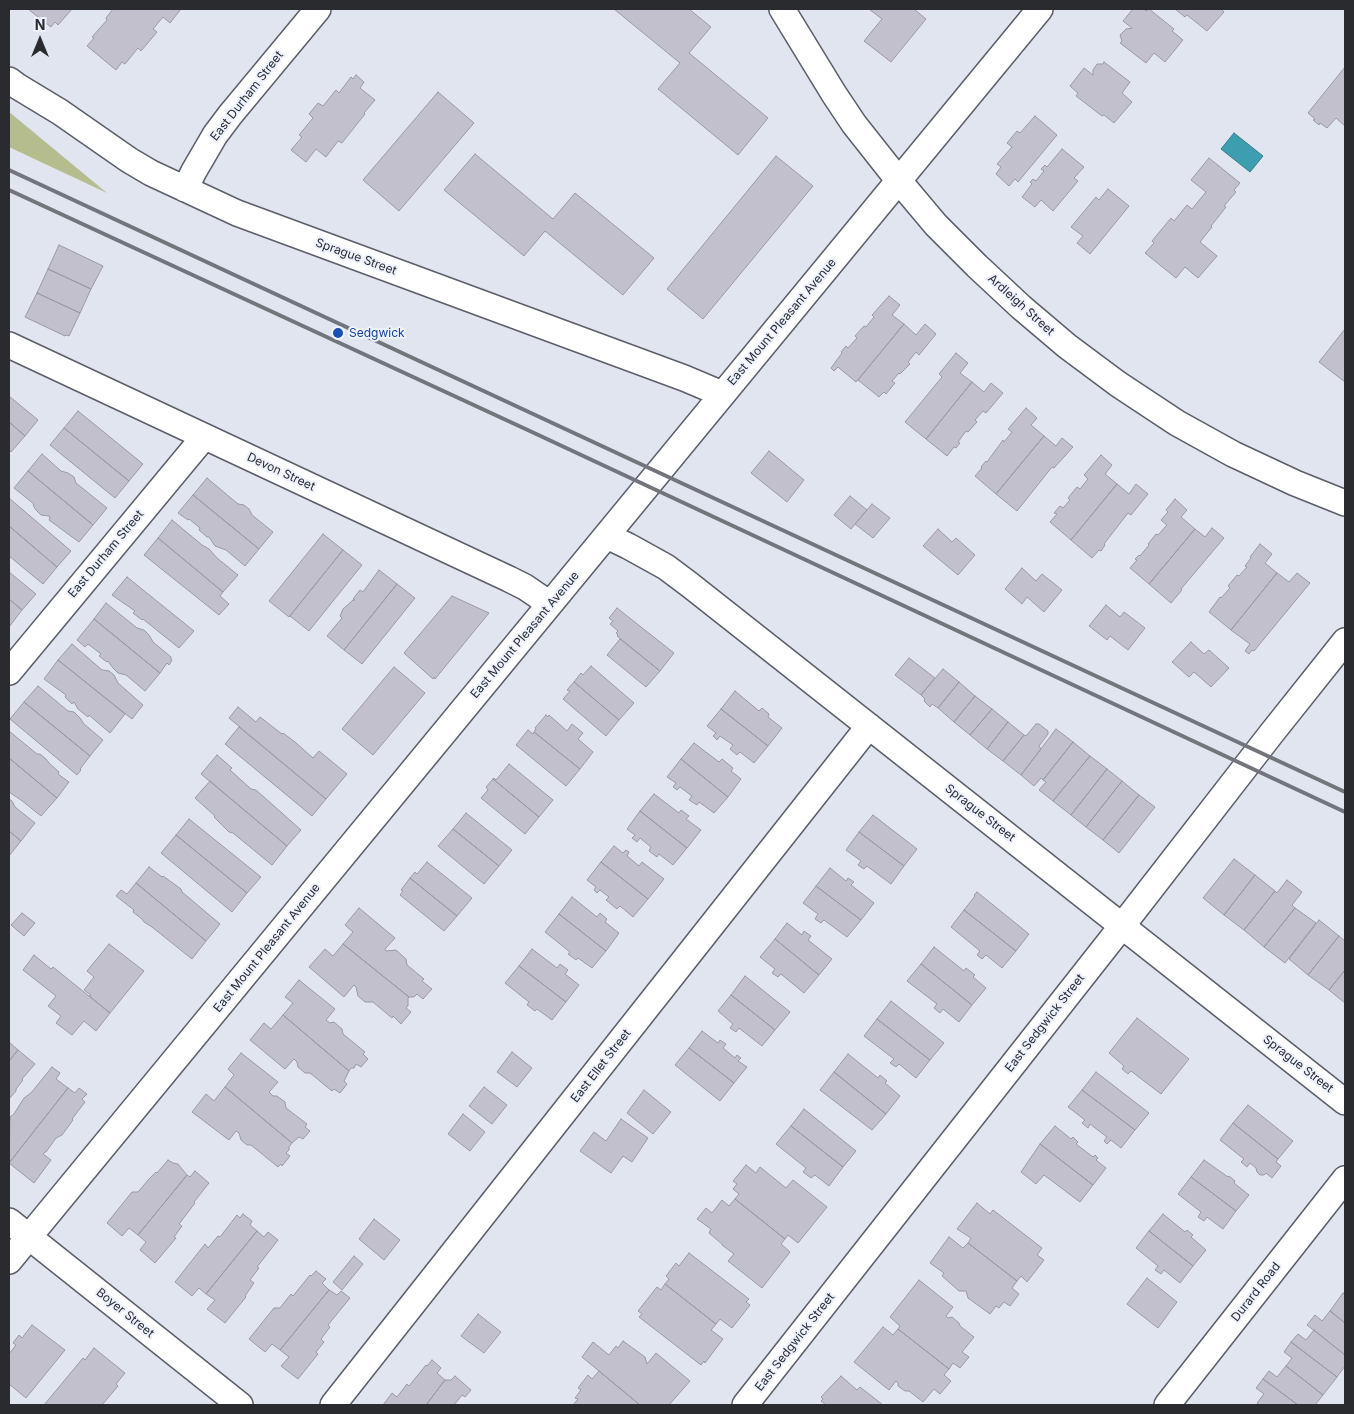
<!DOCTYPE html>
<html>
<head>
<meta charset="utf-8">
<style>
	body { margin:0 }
	#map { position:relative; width:1354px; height:1414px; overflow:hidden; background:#e0e5f0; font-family:Inter,sans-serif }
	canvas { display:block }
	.frame { position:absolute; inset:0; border:10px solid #292b2f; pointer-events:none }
	.north { position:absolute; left:15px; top:15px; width:50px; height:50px; -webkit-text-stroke:4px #edf2fe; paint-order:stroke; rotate:0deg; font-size:14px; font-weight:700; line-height:20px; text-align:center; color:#292b2f }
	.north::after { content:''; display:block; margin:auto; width:18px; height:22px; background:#292b2f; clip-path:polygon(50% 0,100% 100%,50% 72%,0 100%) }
</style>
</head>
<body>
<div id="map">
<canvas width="1354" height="1414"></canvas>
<div class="frame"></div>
<div class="north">N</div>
</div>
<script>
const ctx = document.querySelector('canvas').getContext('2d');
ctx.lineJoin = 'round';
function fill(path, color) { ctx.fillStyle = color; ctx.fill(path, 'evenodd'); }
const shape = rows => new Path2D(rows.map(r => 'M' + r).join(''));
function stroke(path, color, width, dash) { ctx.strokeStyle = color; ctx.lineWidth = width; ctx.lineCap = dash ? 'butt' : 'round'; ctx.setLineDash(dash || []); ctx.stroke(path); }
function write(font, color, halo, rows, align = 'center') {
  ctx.font = font + ' Inter,sans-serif'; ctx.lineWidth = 4; ctx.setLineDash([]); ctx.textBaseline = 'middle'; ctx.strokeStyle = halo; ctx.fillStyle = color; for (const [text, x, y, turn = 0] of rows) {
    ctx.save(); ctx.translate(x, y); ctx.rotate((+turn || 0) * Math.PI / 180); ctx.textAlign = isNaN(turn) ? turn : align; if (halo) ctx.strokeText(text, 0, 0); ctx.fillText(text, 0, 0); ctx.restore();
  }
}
fill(shape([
	[9,112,14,116,107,193,9,147]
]), '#b5bc8d');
const water = shape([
	[1234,133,1263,156,1250,172,1221,149,1234,133]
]);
fill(water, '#3c9eae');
stroke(water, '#367c88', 1);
const building = shape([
	[28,9,72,9,58,25,55,22,51,27,28,9],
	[113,9,181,9,170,23,163,17,153,29,157,32,141,51,138,48,125,64,122,62,116,70,87,46,94,38,92,37,107,20,106,18,113,9],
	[614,9,689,9,711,27,689,53,768,118,738,155,658,89,680,63,614,9],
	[869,9,914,9,926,19,891,62,864,41,882,19,869,9],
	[1133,9,1144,9,1146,11,1149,9,1174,29,1172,31,1183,40,1165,62,1154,53,1146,63,1120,43,1122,41,1120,35,1126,29,1132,28,1123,21,1133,9],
	[1175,9,1221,9,1224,12,1207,31,1187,15,1185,17,1175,9],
	[1104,62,1130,82,1122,93,1132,102,1114,123,1104,115,1102,116,1076,96,1078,93,1070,86,1084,68,1093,75,1093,70,1097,64,1103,64,1104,62],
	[1345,67,1345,126,1336,118,1327,128,1320,123,1319,125,1313,120,1315,119,1308,113,1345,67],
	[356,75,364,82,360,88,375,100,364,113,365,114,342,143,338,141,326,157,316,149,306,162,291,150,302,137,299,135,313,118,309,114,318,103,323,106,336,90,339,93,351,77,353,79,356,75],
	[438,92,474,123,399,211,363,180,438,92],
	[1035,116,1057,135,1018,182,1015,179,1009,186,996,174,1001,167,997,164,1012,147,1007,143,1017,131,1020,133,1035,116],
	[1062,149,1084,167,1074,178,1078,181,1053,211,1041,200,1035,207,1022,197,1032,184,1030,182,1033,179,1036,181,1044,171,1041,169,1045,165,1047,167,1062,149],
	[475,154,553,219,575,193,654,258,623,295,545,231,524,256,444,190,475,154],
	[776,156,813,186,703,319,667,289,776,156],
	[1209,158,1240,183,1234,190,1236,192,1224,206,1226,207,1211,226,1212,227,1200,242,1217,256,1198,278,1185,267,1176,278,1145,253,1154,243,1152,241,1171,218,1174,221,1187,205,1192,209,1206,192,1191,180,1209,158],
	[1108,189,1129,206,1090,254,1077,243,1083,236,1071,227,1096,197,1099,200,1108,189],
	[59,245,103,266,91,289,48,269,59,245],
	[48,269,91,289,80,313,37,293,48,269],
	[37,293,80,313,69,336,66,335,65,336,25,317,37,293],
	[889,296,900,305,892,315,904,324,856,382,838,367,834,371,831,368,842,353,841,352,846,346,848,348,857,338,855,336,864,326,866,327,874,317,872,315,889,296],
	[904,324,916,335,925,324,936,334,919,355,916,352,908,362,910,364,900,374,899,373,892,381,895,383,886,394,884,392,879,397,858,380,904,324],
	[1345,329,1345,382,1319,362,1345,329],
	[956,353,968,363,960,373,972,382,926,439,905,422,942,377,939,374,956,353],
	[972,382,984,392,991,383,1003,393,986,413,983,411,975,420,977,422,968,432,966,431,958,442,960,443,956,448,954,447,947,456,926,439,972,382],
	[9,396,38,420,25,436,9,422,9,396],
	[1026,408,1037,418,1031,425,1044,436,996,494,975,476,982,468,981,467,986,461,987,462,1003,440,1004,442,1012,432,1008,429,1026,408],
	[78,411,143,464,129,481,64,428,78,411],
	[9,422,25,436,11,452,9,450,9,422],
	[64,428,129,481,115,498,50,445,64,428],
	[1044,436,1056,446,1062,438,1073,447,1054,468,1052,467,1017,511,996,494,1044,436],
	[769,451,804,480,787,502,751,473,769,451],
	[42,454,61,471,68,473,74,477,76,483,107,508,93,525,28,471,42,454],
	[1101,455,1112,465,1105,474,1117,484,1071,540,1050,522,1057,514,1054,513,1060,506,1063,508,1070,500,1068,498,1077,487,1080,489,1088,479,1084,475,1101,455],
	[28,471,93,525,79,542,49,520,50,518,49,516,41,515,36,510,33,505,34,504,14,488,28,471],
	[207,478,238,504,244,505,249,509,252,515,273,532,259,549,193,495,207,478],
	[1117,484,1129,494,1136,484,1148,494,1131,515,1128,513,1104,544,1105,545,1101,551,1099,550,1092,558,1071,540,1117,484],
	[193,495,259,549,245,566,226,550,215,546,209,537,207,537,199,530,200,528,189,519,188,520,178,513,193,495],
	[850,496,867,510,851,529,834,515,850,496],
	[9,498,71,551,57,567,9,526,9,498],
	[1175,499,1187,510,1181,517,1195,529,1149,584,1130,568,1137,560,1135,559,1139,555,1140,556,1149,545,1148,544,1156,534,1158,535,1167,525,1161,520,1168,512,1166,510,1175,499],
	[872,504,890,518,873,538,855,524,872,504],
	[172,520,202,545,209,549,217,558,238,575,223,592,158,538,172,520],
	[9,526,57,567,43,584,9,556,9,526],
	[1212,528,1224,538,1181,589,1182,590,1171,603,1149,584,1195,529,1205,537,1212,528],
	[938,529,952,542,956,538,975,555,958,575,923,546,938,529],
	[323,534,343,550,289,617,269,601,323,534],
	[158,538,223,592,220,596,229,604,219,615,144,555,158,538],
	[1260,544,1272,554,1265,563,1277,573,1231,630,1209,612,1220,597,1221,598,1230,588,1228,586,1237,575,1239,576,1247,567,1245,566,1251,558,1250,557,1260,544],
	[343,550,362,565,309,631,290,616,343,550],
	[1022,568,1036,581,1042,574,1062,590,1044,612,1027,597,1022,604,1005,589,1022,568],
	[379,570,397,584,344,650,327,636,342,618,340,616,343,609,353,600,355,600,353,599,360,590,363,592,379,570],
	[9,572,36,594,22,610,9,599,9,572],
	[1277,573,1289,582,1297,573,1310,583,1254,651,1252,650,1249,654,1245,651,1250,644,1231,630,1277,573],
	[127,577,194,631,179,648,143,619,142,620,133,613,135,611,112,595,127,577],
	[397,584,415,598,362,664,344,650,397,584],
	[452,596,489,613,435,679,434,677,433,679,404,653,452,596],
	[9,599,22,610,9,627,9,599],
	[106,603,137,628,144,630,149,635,153,642,171,657,171,659,172,660,169,665,167,663,160,673,94,619,106,603],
	[1106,605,1120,617,1124,612,1145,628,1128,650,1110,636,1107,640,1089,626,1106,605],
	[617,608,674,653,660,671,617,636,618,635,616,633,618,631,610,624,613,621,609,618,617,608],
	[94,619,160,673,145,691,126,675,118,673,113,668,108,661,107,662,99,656,101,654,88,644,85,647,77,640,94,619],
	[620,639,660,671,646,687,607,655,620,639],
	[1191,642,1204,654,1209,650,1229,668,1211,687,1194,672,1189,677,1172,662,1191,642],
	[72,644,102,670,109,671,114,675,118,683,143,705,132,719,58,660,72,644],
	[909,658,935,678,921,695,895,675,909,658],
	[58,660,125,714,110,733,89,715,88,717,78,709,74,702,72,704,65,697,66,695,44,679,58,660],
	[591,666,634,703,619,720,574,682,581,673,583,675,591,666],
	[394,667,425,693,373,755,342,729,394,667],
	[943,669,959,682,938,708,932,704,930,707,924,701,925,699,921,695,943,669],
	[574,682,619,720,606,736,563,699,570,691,567,690,574,682],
	[959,682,975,696,954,722,938,708,959,682],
	[38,686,68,711,74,712,80,718,84,724,103,740,90,756,24,702,38,686],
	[735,691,759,711,762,708,769,714,768,717,782,728,768,746,721,709,735,691],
	[975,696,992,709,970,735,954,722,975,696],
	[24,702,90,756,80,769,81,770,77,775,10,719,24,702],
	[238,707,256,722,260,717,282,734,283,733,295,742,313,758,319,751,347,774,326,799,229,718,238,707],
	[721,709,768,746,754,763,740,752,737,755,730,749,733,745,720,736,717,740,713,736,716,733,707,726,721,709],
	[992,709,1008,722,987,749,970,735,992,709],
	[546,715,548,717,549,715,567,731,572,724,583,733,578,739,593,752,580,769,534,732,536,729,535,728,546,715],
	[1008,722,1024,735,1003,761,987,749,1008,722],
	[1036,724,1039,724,1048,731,1048,734,1039,746,1041,749,1021,775,1003,761,1024,735,1026,736,1036,724],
	[239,727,326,799,312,816,225,744,239,727],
	[1056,729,1073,742,1043,780,1041,778,1034,786,1021,775,1056,729],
	[528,730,533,734,534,732,580,769,566,786,516,745,528,730],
	[9,731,37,754,40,754,46,759,49,763,59,772,58,774,69,782,57,798,9,758,9,731],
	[1073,742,1090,756,1053,801,1039,790,1046,782,1043,780,1073,742],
	[694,743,719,762,722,759,733,768,731,771,741,779,728,797,681,759,694,743],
	[217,755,232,768,230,770,251,789,256,790,301,830,287,846,201,774,217,755],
	[1090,756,1107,769,1071,815,1053,801,1090,756],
	[9,758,57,798,41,816,21,800,9,792,9,758],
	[681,759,728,797,714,813,699,802,697,805,689,800,692,796,680,787,677,790,673,787,676,783,667,777,681,759],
	[509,764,553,800,539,817,493,779,494,778,496,780,509,764],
	[1107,769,1122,781,1086,827,1071,815,1107,769],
	[493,779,539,817,525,834,481,798,488,790,486,787,493,779],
	[210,781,287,846,272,865,233,833,229,832,214,817,215,816,195,798,210,781],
	[1122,781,1139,795,1103,840,1086,827,1122,781],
	[654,794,679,813,681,810,689,816,686,819,701,830,687,848,640,811,654,794],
	[1139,795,1155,807,1119,853,1103,840,1139,795],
	[9,799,12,801,15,807,35,823,21,841,9,831,9,799],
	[640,811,687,848,673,865,659,854,657,857,649,851,651,847,640,838,637,842,632,838,635,835,627,829,640,811],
	[466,813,512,850,499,866,453,829,466,813],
	[873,815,917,849,904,866,859,832,873,815],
	[189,819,261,877,247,893,176,835,189,819],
	[453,829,499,866,484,884,438,846,453,829],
	[9,831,21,841,9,856,9,831],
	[859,832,904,866,891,884,867,866,864,869,858,865,861,861,846,850,859,832],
	[176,835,247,893,232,912,161,853,176,835],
	[614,846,623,853,626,850,629,852,627,856,639,866,642,862,664,879,648,899,601,862,614,846],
	[1234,859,1255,875,1224,915,1203,898,1234,859],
	[427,862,472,898,457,916,410,878,415,872,417,874,427,862],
	[601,862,648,899,633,917,620,906,617,909,606,900,609,897,600,890,597,893,594,890,596,887,587,880,601,862],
	[149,867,162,877,163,876,181,889,182,892,220,924,206,941,136,883,149,867],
	[830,868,846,881,848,878,854,882,851,885,874,903,861,920,816,886,830,868],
	[1255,875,1275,891,1244,930,1224,915,1255,875],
	[410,878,457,916,444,931,400,895,403,891,401,890,410,878],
	[1287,880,1302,892,1292,905,1295,908,1264,947,1244,930,1275,891,1277,893,1287,880],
	[136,883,206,941,192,959,152,927,144,922,142,919,133,912,134,910,116,896,121,890,127,894,136,883],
	[816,886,861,920,847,937,824,920,821,923,815,919,818,914,803,903,816,886],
	[977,892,1029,934,1016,951,964,910,975,896,974,895,977,892],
	[572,897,597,917,600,913,607,919,605,922,619,933,606,951,559,914,572,897],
	[359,908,395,938,385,949,386,951,396,950,406,959,407,965,424,979,422,981,432,989,423,999,417,994,414,997,409,997,343,944,353,932,345,925,359,908],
	[1295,908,1316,923,1285,963,1264,947,1295,908],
	[964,910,1016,951,1002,968,986,955,982,959,977,955,980,951,951,927,964,910],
	[22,913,35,923,24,936,11,925,22,913],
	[559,914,606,951,592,968,578,958,576,960,568,954,570,952,545,932,559,914],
	[1319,920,1339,936,1308,975,1289,959,1319,920],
	[787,923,802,935,804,931,811,936,808,940,832,959,819,975,775,939,787,923],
	[1339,936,1345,941,1345,970,1329,990,1308,975,1339,936],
	[775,939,819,975,804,993,781,974,778,977,772,973,775,969,760,957,775,939],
	[109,944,144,971,110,1013,89,996,91,995,84,990,94,977,87,971,109,944],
	[343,944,409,997,408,998,408,1006,406,1008,411,1012,401,1024,393,1016,392,1018,373,1002,365,1002,358,996,356,987,354,985,344,997,309,967,325,949,333,956,343,944],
	[934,947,964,971,966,968,975,975,973,977,986,988,972,1005,921,964,934,947],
	[532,949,557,968,560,964,568,970,565,974,579,985,566,1002,519,966,532,949],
	[34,955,51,969,53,967,110,1013,96,1031,84,1021,72,1035,56,1023,61,1016,48,1006,56,996,23,970,34,955],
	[921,964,972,1005,959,1022,943,1009,940,1013,934,1008,937,1004,907,981,921,964],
	[519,966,566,1002,552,1020,537,1009,535,1011,527,1005,529,1002,505,983,519,966],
	[1345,970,1345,1003,1329,990,1345,970],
	[745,976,790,1012,775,1030,731,995,745,976],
	[299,980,335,1009,326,1020,330,1023,334,1022,342,1029,343,1034,365,1052,363,1054,368,1059,361,1067,356,1064,354,1068,351,1068,349,1071,283,1015,293,1003,285,997,299,980],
	[731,995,775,1030,762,1046,739,1028,736,1032,730,1028,733,1024,718,1011,731,995],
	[891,1001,944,1043,930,1060,877,1019,891,1001],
	[283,1015,349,1071,344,1081,347,1084,340,1093,334,1089,332,1091,310,1073,305,1073,298,1067,297,1062,294,1059,285,1069,250,1040,264,1023,271,1029,283,1015],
	[1137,1018,1189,1059,1161,1094,1131,1071,1128,1074,1122,1069,1124,1066,1109,1053,1137,1018],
	[877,1019,930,1060,916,1078,899,1064,896,1067,890,1063,894,1059,864,1036,877,1019],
	[702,1031,718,1043,720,1040,726,1044,723,1048,735,1058,737,1055,741,1058,738,1061,747,1067,734,1083,689,1048,702,1031],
	[9,1042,18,1050,9,1061,9,1042],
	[689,1048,734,1083,720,1101,675,1065,689,1048],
	[18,1050,35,1064,22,1079,23,1080,16,1089,16,1091,9,1099,9,1061,18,1050],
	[512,1052,532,1068,517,1087,497,1072,512,1052],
	[241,1053,278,1082,269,1092,273,1096,277,1096,285,1102,286,1108,307,1124,305,1127,310,1131,303,1139,299,1137,292,1143,225,1087,234,1075,228,1069,241,1053],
	[848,1054,878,1078,880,1075,887,1081,885,1083,900,1096,886,1114,834,1072,848,1054],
	[52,1067,60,1073,56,1079,68,1088,9,1163,10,1117,14,1114,24,1098,31,1093,52,1067],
	[834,1072,886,1114,872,1130,820,1090,834,1072],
	[1096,1072,1149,1113,1135,1130,1082,1090,1096,1072],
	[225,1087,292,1143,289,1147,289,1150,286,1153,290,1156,282,1166,281,1164,278,1167,251,1145,247,1145,241,1140,239,1133,236,1131,229,1140,192,1112,206,1094,214,1101,225,1087],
	[484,1087,507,1105,492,1124,469,1106,484,1087],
	[68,1088,75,1093,79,1088,87,1094,82,1099,85,1102,72,1119,73,1120,62,1135,56,1138,46,1152,45,1152,43,1154,51,1160,34,1183,9,1163,68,1088],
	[644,1090,671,1112,653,1134,627,1113,644,1090],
	[1082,1090,1135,1130,1121,1148,1111,1140,1107,1144,1104,1141,1107,1137,1090,1124,1088,1128,1082,1123,1085,1120,1068,1107,1082,1090],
	[1248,1105,1293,1141,1278,1159,1233,1123,1248,1105],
	[804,1109,856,1151,843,1167,791,1126,804,1109],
	[463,1114,485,1132,470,1151,448,1134,463,1114],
	[621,1119,648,1138,632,1162,623,1156,611,1173,580,1151,594,1132,606,1141,621,1119],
	[1233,1123,1278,1159,1276,1162,1281,1166,1272,1178,1266,1173,1264,1175,1260,1175,1257,1172,1256,1168,1250,1163,1247,1167,1241,1162,1244,1159,1220,1140,1233,1123],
	[791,1126,843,1167,829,1186,815,1175,811,1178,803,1172,806,1168,776,1144,791,1126],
	[1055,1126,1071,1139,1073,1137,1078,1142,1076,1144,1093,1157,1095,1155,1098,1158,1096,1160,1106,1168,1093,1185,1040,1144,1055,1126],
	[1040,1144,1093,1185,1080,1202,1044,1175,1036,1184,1021,1172,1040,1144],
	[168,1160,173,1163,178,1164,187,1175,138,1235,129,1228,122,1236,107,1223,132,1192,138,1192,149,1179,156,1172,157,1173,168,1160],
	[1204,1160,1228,1177,1229,1176,1235,1181,1234,1183,1249,1195,1236,1211,1191,1177,1204,1160],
	[746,1165,756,1173,760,1167,786,1188,793,1180,827,1207,798,1243,788,1235,785,1239,735,1199,739,1194,733,1189,737,1184,733,1181,746,1165],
	[195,1171,209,1183,194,1202,195,1203,179,1224,182,1226,174,1237,176,1238,155,1263,140,1250,146,1242,138,1235,187,1175,190,1177,195,1171],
	[1191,1177,1236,1211,1223,1229,1207,1217,1204,1221,1198,1217,1201,1212,1178,1194,1191,1177],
	[735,1199,785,1239,781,1244,790,1252,762,1288,728,1261,734,1254,722,1245,722,1244,709,1233,711,1229,697,1219,706,1208,712,1213,722,1200,729,1206,735,1199],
	[977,1203,990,1214,993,1210,1042,1248,1037,1255,1044,1260,1027,1282,1021,1276,1017,1281,968,1243,971,1238,957,1229,977,1203],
	[243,1214,252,1221,250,1225,257,1231,206,1294,199,1288,192,1296,175,1282,205,1244,208,1248,218,1236,220,1237,237,1215,240,1218,243,1214],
	[1163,1214,1185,1232,1187,1230,1193,1235,1191,1237,1206,1250,1193,1266,1149,1231,1163,1214],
	[374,1219,400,1240,384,1260,359,1239,374,1219],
	[257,1231,264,1237,268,1232,278,1240,257,1267,259,1268,250,1280,254,1283,245,1296,246,1297,225,1323,207,1309,215,1300,206,1294,257,1231],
	[1149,1231,1193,1266,1180,1283,1164,1270,1161,1274,1155,1270,1158,1266,1136,1248,1149,1231],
	[949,1237,963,1248,968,1243,1017,1281,1012,1288,1019,1294,1010,1306,1004,1302,999,1308,996,1306,990,1314,968,1298,966,1291,959,1291,942,1276,944,1273,930,1263,949,1237],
	[689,1253,749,1299,746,1302,750,1305,732,1328,720,1319,716,1324,665,1284,669,1279,666,1276,676,1263,679,1266,689,1253],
	[354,1256,363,1264,342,1290,333,1282,354,1256],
	[316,1271,326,1279,322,1283,329,1290,280,1350,272,1344,265,1352,249,1339,274,1308,280,1308,291,1294,293,1296,310,1275,311,1276,316,1271],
	[1147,1278,1177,1302,1158,1328,1127,1304,1147,1278],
	[919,1280,953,1307,946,1316,948,1318,952,1317,959,1323,960,1326,974,1337,962,1352,969,1357,960,1368,953,1363,949,1369,898,1329,900,1326,890,1317,919,1280],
	[665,1284,716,1324,711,1330,723,1339,705,1363,704,1361,701,1365,639,1317,642,1314,638,1311,657,1287,661,1290,665,1284],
	[329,1290,337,1295,341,1291,350,1298,328,1325,330,1327,321,1339,324,1342,316,1352,318,1354,298,1379,281,1366,289,1357,280,1350,329,1290],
	[1343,1293,1345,1295,1345,1323,1330,1311,1343,1293],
	[1330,1311,1345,1323,1345,1355,1307,1325,1315,1315,1322,1321,1330,1311],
	[478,1314,501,1332,484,1353,461,1336,478,1314],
	[32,1325,65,1350,26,1398,9,1384,9,1354,16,1345,13,1343,19,1335,22,1338,32,1325],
	[883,1327,893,1335,898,1329,949,1369,944,1375,951,1381,940,1394,934,1389,923,1402,909,1391,905,1391,898,1386,898,1383,896,1381,889,1390,854,1362,883,1327],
	[1314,1330,1345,1355,1345,1366,1337,1377,1291,1342,1298,1334,1306,1340,1314,1330],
	[623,1341,645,1357,647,1364,656,1353,690,1381,669,1405,640,1405,582,1357,593,1342,609,1355,616,1346,618,1348,623,1341],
	[1291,1342,1337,1377,1323,1395,1286,1366,1292,1358,1284,1352,1291,1342],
	[94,1348,125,1373,116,1384,118,1386,102,1405,44,1405,83,1358,85,1360,94,1348],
	[432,1360,441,1368,437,1373,445,1380,426,1405,383,1405,392,1393,397,1397,407,1384,409,1386,426,1365,427,1366,432,1360],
	[1286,1366,1323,1395,1315,1405,1298,1405,1263,1379,1269,1371,1277,1377,1286,1366],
	[599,1371,640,1405,573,1405,578,1399,575,1398,581,1390,578,1388,588,1375,592,1379,599,1371],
	[455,1376,471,1390,465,1397,462,1395,454,1405,426,1405,445,1380,451,1380,455,1376],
	[841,1376,857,1390,860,1387,883,1405,826,1405,821,1401,823,1399,821,1397,841,1376],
	[1263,1379,1298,1405,1260,1405,1257,1403,1264,1394,1256,1388,1263,1379]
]);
fill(building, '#c1c0cc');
stroke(building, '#9a99a4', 1);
const street = shape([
	[782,9,834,94,854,124,899,181,936,225,977,266,1021,307,1067,346,1118,384,1177,423,1233,454,1295,483,1345,503],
	[9,80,17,86,60,112,129,160,151,173,237,213,684,378,722,394],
	[185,189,194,171,215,135,230,115,318,9],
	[9,345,509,579,525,587,550,604],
	[607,536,628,546,666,567,690,585,1345,1102],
	[9,672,204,437],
	[9,1221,240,1405],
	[9,1261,1040,9],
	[333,1405,869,726],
	[745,1405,1122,926,1271,734,1345,641],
	[1167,1405,1345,1179]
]);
stroke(street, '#5a5e68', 28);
stroke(street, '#fff', 25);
stroke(shape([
	[9,170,1345,792],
	[9,190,532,432,1345,812]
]), '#72757c', 4);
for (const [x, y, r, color] of [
	[338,333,6,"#1a4fb4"]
]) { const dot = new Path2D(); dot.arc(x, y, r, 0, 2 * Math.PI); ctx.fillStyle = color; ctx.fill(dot); stroke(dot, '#edf2fe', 2); }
write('12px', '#292b2f', '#edf2fe', [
	["East Durham Street",247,96,-52],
	["Sprague Street",356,257,20],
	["Ardleigh Street",1021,305,42],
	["East Mount Pleasant Avenue",782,322,-50],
	["Devon Street",281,472,25],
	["East Durham Street",106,554,-50],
	["East Mount Pleasant Avenue",525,635,-50],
	["Sprague Street",980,813,38],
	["East Mount Pleasant Avenue",267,948,-51],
	["East Sedgwick Street",1045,1023,-52],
	["Sprague Street",1298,1064,38],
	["East Ellet Street",601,1066,-52],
	["Durard Road",1256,1292,-52],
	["Boyer Street",125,1313,39],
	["East Sedgwick Street",795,1342,-52]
]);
write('12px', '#164399', '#edf2fe', [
	["Sedgwick",349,333]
], 'left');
</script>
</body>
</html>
